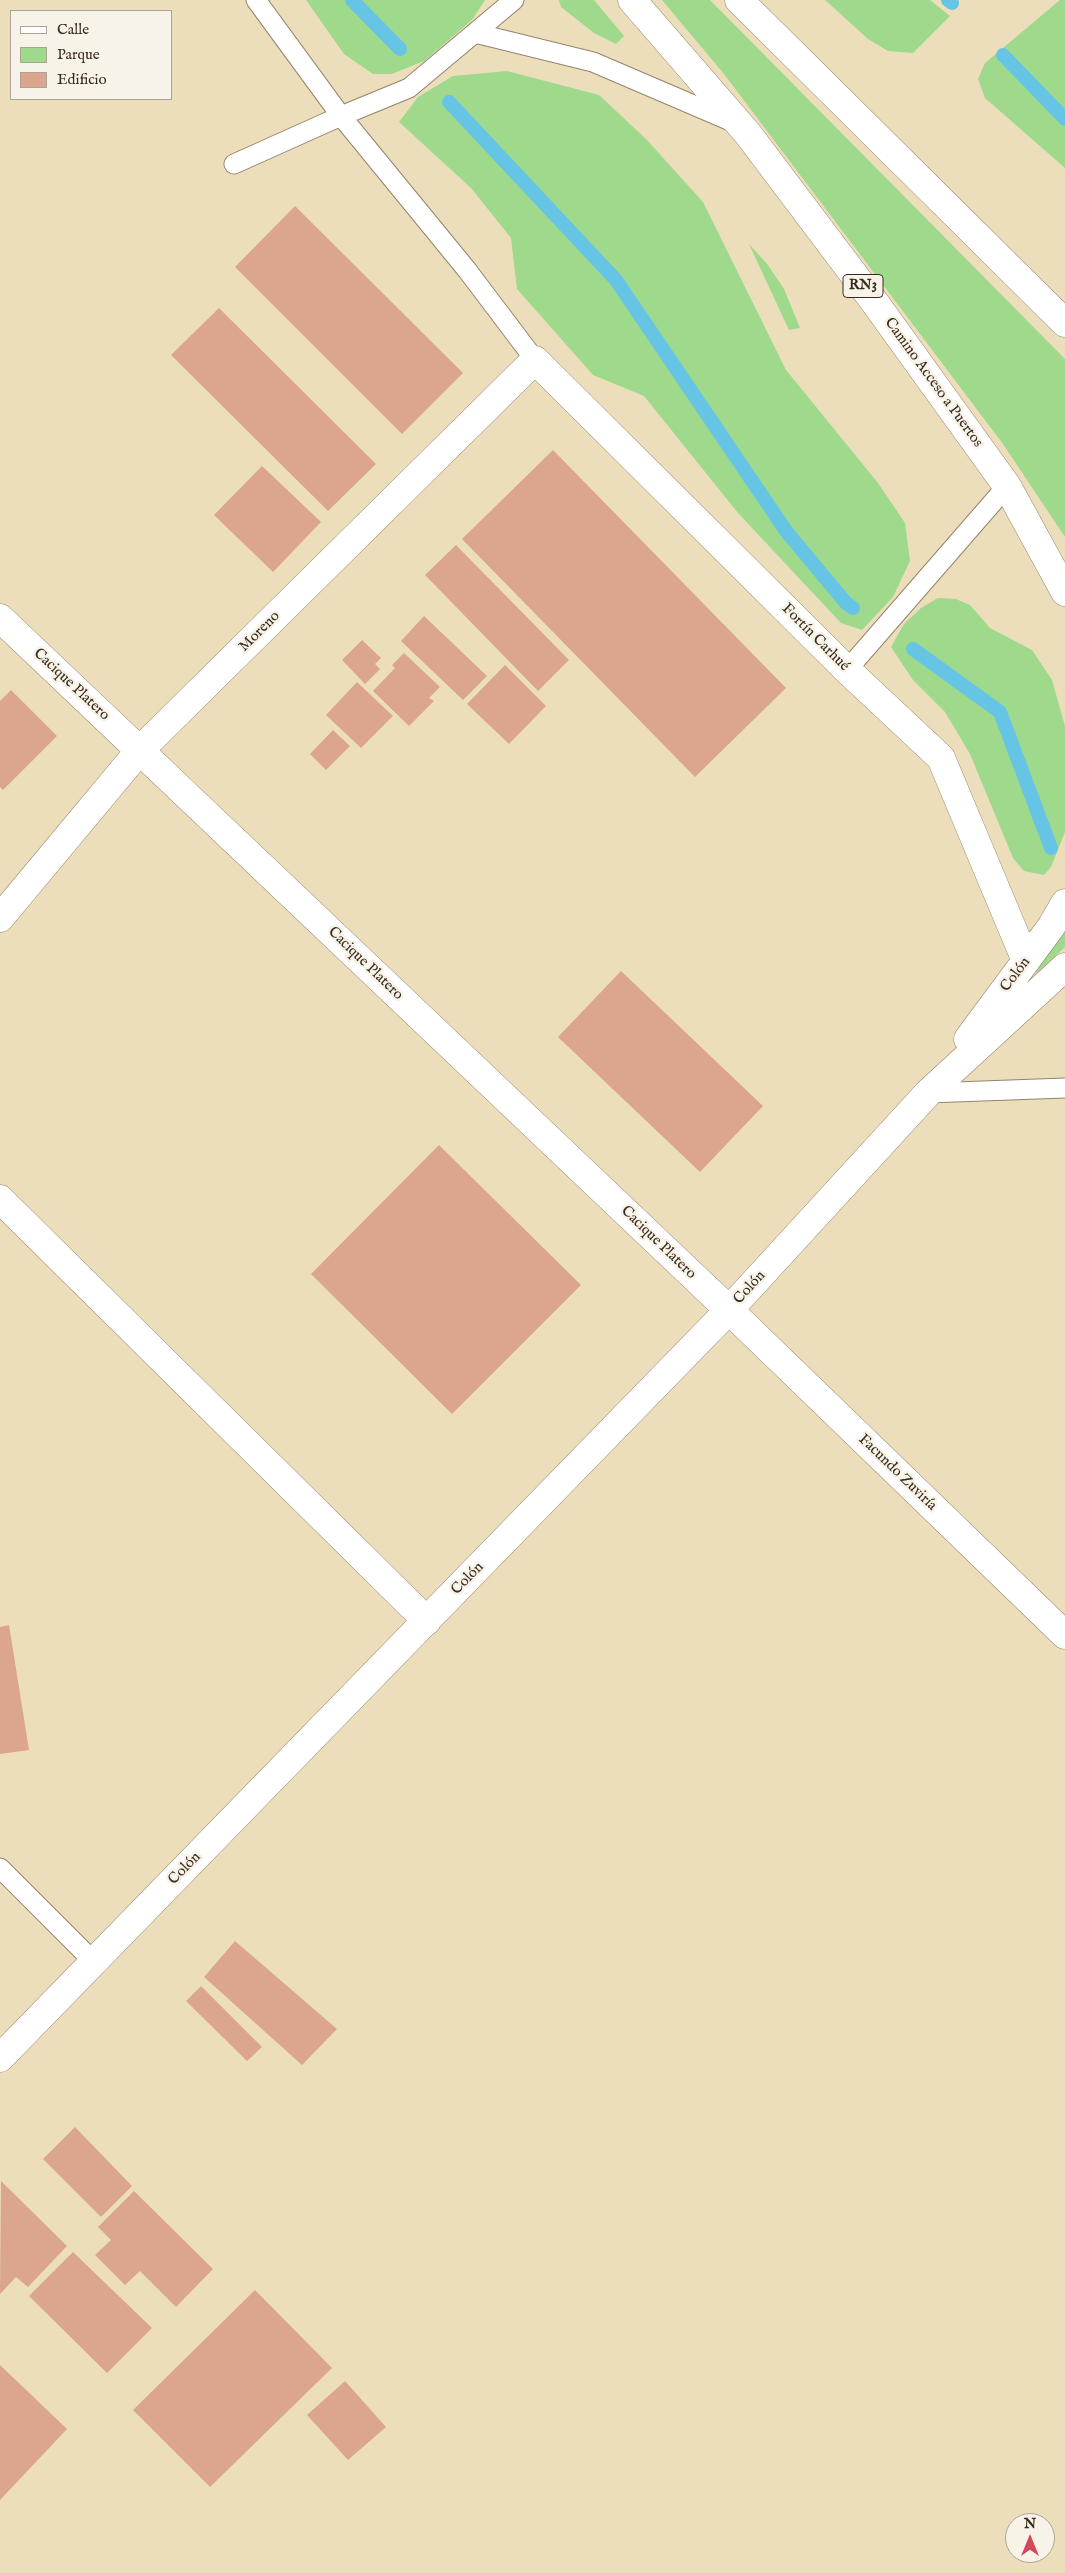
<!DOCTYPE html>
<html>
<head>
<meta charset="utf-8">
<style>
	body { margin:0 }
	#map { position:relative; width:1065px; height:2573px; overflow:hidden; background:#ecdebb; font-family:"IM FELL English",serif }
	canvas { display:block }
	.legend { position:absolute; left:10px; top:10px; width:162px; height:90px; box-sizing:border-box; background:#f7f3e8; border:1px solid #aca397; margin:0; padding:6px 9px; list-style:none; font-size:15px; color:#3b2a1e }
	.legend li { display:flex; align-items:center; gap:10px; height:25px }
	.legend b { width:25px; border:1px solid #aca397 }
	.north { position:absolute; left:1005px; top:2513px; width:50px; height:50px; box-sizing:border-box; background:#f7f3e8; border:1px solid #aca397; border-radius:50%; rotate:0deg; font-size:14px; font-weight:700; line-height:20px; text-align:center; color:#3b2a1e }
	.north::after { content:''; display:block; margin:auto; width:18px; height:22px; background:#d1495b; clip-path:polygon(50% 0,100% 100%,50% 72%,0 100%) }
</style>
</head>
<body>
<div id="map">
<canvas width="1065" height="2573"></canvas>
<ul class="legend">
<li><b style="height:6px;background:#fff"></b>Calle</li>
<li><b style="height:14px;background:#9fd98c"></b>Parque</li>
<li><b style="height:14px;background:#dca58e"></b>Edificio</li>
</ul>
<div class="north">N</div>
</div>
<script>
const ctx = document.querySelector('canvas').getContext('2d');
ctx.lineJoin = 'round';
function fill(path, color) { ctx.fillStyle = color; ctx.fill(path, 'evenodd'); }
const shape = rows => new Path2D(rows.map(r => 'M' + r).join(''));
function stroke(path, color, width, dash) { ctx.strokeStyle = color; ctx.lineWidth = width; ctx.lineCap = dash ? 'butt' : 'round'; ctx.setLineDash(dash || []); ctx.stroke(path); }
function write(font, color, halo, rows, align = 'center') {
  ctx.font = font + ' "IM FELL English",serif'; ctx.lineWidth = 5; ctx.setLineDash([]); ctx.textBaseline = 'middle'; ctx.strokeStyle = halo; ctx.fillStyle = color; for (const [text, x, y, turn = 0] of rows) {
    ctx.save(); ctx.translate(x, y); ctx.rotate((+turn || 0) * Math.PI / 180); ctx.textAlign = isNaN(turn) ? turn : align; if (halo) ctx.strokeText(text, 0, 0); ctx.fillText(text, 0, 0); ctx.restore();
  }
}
fill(shape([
	[306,0,485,0,472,20,424,61,392,74,373,74,344,54],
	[559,0,594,0,624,36,616,44,594,33,561,7],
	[662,0,710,0,1065,359,1065,537,1003,444,724,74],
	[825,0,930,0,950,16,913,53,888,51,868,39],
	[1060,0,1065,0,1065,168,985,98,978,79,985,63],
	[507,71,599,95,646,139,703,202,786,370,878,483,905,523,910,561,893,597,862,630,841,623,738,513,644,396,593,375,517,289,511,238,471,188,399,122,418,97,453,76],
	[749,244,768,265,784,289,800,328,789,330],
	[938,598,956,599,970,605,990,628,1032,650,1052,680,1065,726,1065,832,1051,867,1044,875,1024,871,1013,858,970,754,945,712,913,680,891,647,904,624,921,608],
	[1065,932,1065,947,1037,973,1035,971]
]), '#9fd98c');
stroke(shape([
	[352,0,400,49],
	[948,0,952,3],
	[1003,55,1065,119],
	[449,102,616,280,786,531,846,603,853,608],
	[913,649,1000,712,1051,848]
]), '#66c5e4', 14);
fill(shape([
	[295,206,463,373,402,434,235,267],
	[219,308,376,464,328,511,171,355],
	[553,450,786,688,695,777,462,539],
	[262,466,321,522,273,572,214,515],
	[456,545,569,660,538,691,425,575],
	[424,616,487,676,463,700,401,641],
	[362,640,381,658,375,664,380,669,365,684,342,660],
	[404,653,440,687,429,698,434,701,409,726,373,691,395,668,392,665],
	[505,665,546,706,509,744,467,704],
	[357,682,393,716,361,748,326,715],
	[11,690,57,736,3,790,0,787,0,701],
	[333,730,350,746,326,770,310,754],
	[621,971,763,1106,700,1172,558,1037],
	[439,1145,581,1285,452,1414,311,1274],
	[9,1625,29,1750,0,1754,0,1627],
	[235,1941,337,2029,302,2065,204,1977],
	[201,1986,262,2047,247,2061,186,2001],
	[75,2127,132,2186,101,2217,43,2159],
	[1,2181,67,2246,28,2287,16,2277,0,2294],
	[134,2191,213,2269,176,2307,140,2271,125,2285,95,2255,111,2240,98,2227],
	[73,2252,152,2328,107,2373,29,2296],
	[255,2290,332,2368,210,2487,133,2410],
	[0,2365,67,2429,0,2500],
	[345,2381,386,2427,348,2460,307,2415]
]), '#dca58e');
const lane = shape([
	[256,0,341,116,409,88,514,0],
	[475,33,593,62,733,122],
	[234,164,341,116,467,270,535,360],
	[847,670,1007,486],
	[928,1093,1065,1088],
	[0,1868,94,1962]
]);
const street = shape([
	[0,618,729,1310,1065,1635],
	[0,918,140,750,535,360,847,670,941,758,1026,961],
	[968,1039,1051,927,1065,903],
	[0,1199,427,1621],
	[0,2058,729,1310,928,1093,1065,967]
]);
const highway = shape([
	[632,0,748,134,873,300,1007,486,1065,592],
	[739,0,1065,323]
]);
stroke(lane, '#94846c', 21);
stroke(street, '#94846c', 29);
stroke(highway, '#94846c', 29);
stroke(lane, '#fff', 19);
stroke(street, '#fff', 28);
stroke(highway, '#fff', 28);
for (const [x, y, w] of [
	[863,286,40]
]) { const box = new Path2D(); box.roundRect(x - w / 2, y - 11.5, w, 23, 4); ctx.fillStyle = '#f7f3e8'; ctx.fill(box); stroke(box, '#3b2a1e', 1); }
write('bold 14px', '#3b2a1e', null, [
	["RN3",863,286]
]);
write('15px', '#3b2a1e', '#f7f3e8', [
	["Camino Acceso a Puertos",933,383,54],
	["Moreno",260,632,-45],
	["Fortín Carhué",815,638,45],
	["Cacique Platero",71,685,43],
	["Cacique Platero",365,964,44],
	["Colón",1016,975,-53],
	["Cacique Platero",658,1243,44],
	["Colón",750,1288,-48],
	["Facundo Zuviría",897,1473,44],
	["Colón",468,1579,-46],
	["Colón",185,1869,-46]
]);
</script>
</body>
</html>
